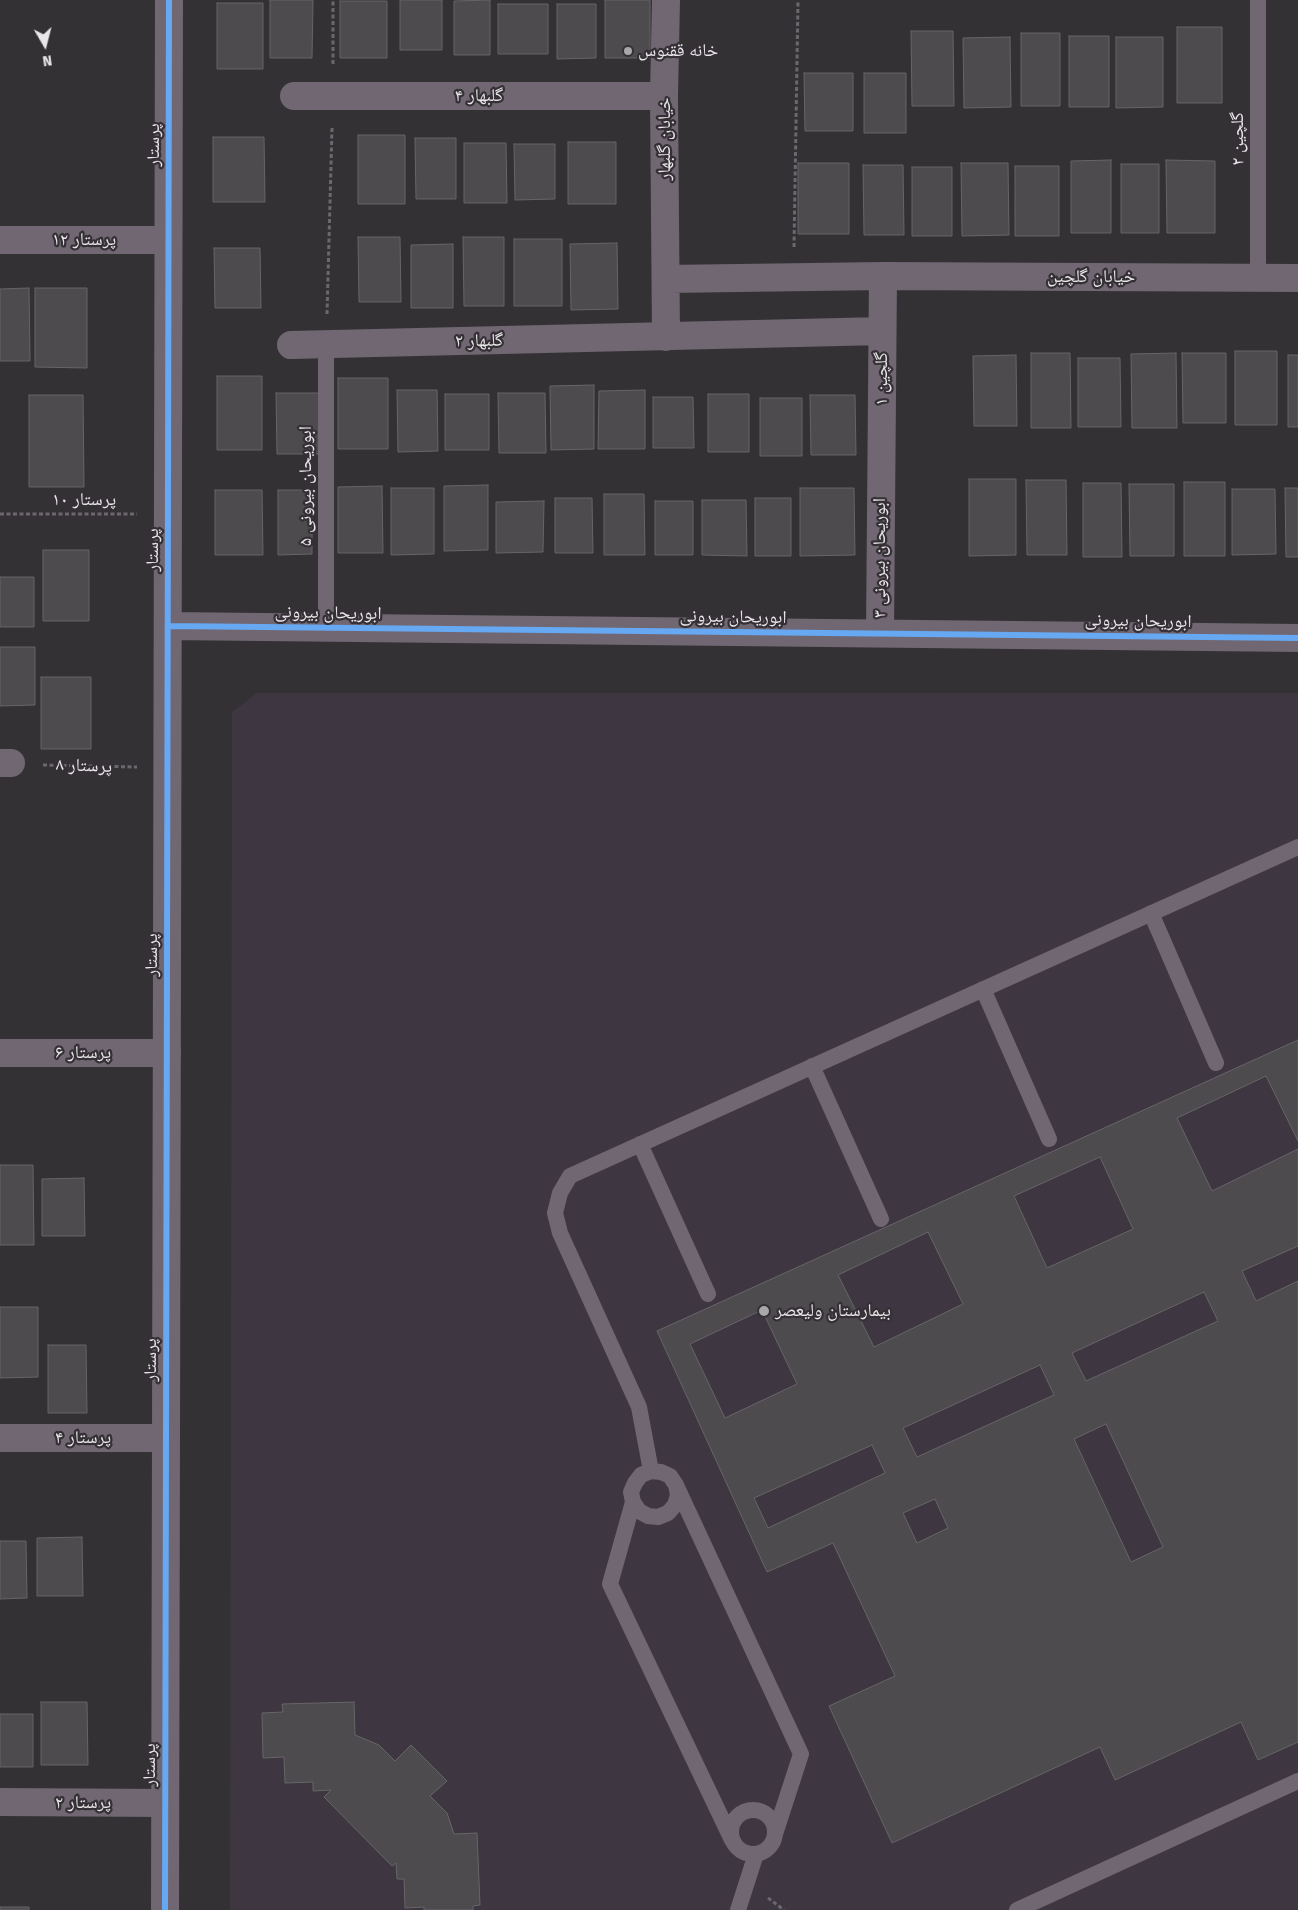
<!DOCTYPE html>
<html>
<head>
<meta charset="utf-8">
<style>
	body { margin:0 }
	#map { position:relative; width:1298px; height:1910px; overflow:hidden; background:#343135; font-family:"Fira Sans",sans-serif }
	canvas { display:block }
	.north { position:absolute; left:20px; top:20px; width:50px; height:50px; -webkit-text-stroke:4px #353036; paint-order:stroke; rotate:172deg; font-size:14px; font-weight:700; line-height:20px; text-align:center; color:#e9e6e9 }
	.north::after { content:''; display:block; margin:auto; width:18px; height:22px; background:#e9e6e9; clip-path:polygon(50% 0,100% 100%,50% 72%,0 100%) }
</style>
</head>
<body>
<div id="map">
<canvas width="1298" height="1910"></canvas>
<div class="north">N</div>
</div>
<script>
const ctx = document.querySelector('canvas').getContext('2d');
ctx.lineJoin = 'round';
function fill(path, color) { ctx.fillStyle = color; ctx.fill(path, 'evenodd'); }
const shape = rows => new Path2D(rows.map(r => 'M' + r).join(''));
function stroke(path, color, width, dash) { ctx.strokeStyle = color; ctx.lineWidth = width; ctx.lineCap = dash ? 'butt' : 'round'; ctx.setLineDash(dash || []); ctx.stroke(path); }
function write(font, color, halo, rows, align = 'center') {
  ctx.font = font + ' "Fira Sans","Noto Naskh Arabic",sans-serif'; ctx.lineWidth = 4.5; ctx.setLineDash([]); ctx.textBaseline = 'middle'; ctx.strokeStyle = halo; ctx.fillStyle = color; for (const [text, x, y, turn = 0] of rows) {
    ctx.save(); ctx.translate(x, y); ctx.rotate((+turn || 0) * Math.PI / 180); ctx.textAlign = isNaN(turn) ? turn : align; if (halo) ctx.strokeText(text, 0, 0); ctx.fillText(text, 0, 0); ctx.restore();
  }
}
fill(shape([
	[257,693,1298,693,1298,1910,230,1910,232,712]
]), '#3e3640');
const building = shape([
	[270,0,313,0,312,58,270,58,270,0],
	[400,0,442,0,442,50,400,50,400,0],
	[490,0,490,55,454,55,454,1,490,0],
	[605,0,650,0,650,58,605,58,605,0],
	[340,1,387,1,387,58,340,58,340,1],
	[217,3,263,3,263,69,217,69,217,3],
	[498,4,548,4,548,54,498,54,498,4],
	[557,4,596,4,596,58,557,59,557,4],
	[1177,27,1222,27,1222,103,1177,103,1177,27],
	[911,31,953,31,954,106,912,106,911,31],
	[1021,33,1060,33,1060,106,1021,106,1021,33],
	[1069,36,1109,36,1109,107,1069,107,1069,36],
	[1010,37,1011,107,964,108,963,38,1010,37],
	[1116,37,1163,37,1163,107,1116,108,1116,37],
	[804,73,853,73,853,131,805,131,804,73],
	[864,73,906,73,906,133,864,133,864,73],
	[358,135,405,135,405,204,358,204,358,135],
	[213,137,264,137,265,202,213,202,213,137],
	[415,138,456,138,456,199,416,199,415,138],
	[568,142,616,142,616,204,568,204,568,142],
	[464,143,506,143,507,203,464,203,464,143],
	[514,144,555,144,555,199,515,200,514,144],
	[1111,160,1111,233,1071,233,1071,161,1111,160],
	[1166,160,1215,161,1215,233,1167,233,1166,160],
	[798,163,849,163,849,234,798,234,798,163],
	[961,163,1008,163,1009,235,962,236,961,163],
	[1121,164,1159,164,1159,233,1121,233,1121,164],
	[863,165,903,165,904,235,864,235,863,165],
	[1015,166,1059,166,1059,236,1015,236,1015,166],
	[912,167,952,167,952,236,912,236,912,167],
	[358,237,400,237,401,302,359,302,358,237],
	[463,237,504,237,504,306,464,306,463,237],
	[514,239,562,239,562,306,514,306,514,239],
	[617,243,618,309,571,310,570,244,617,243],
	[453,244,453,308,411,308,411,245,453,244],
	[214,248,260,248,261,308,215,308,214,248],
	[29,288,30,361,0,361,0,289,29,288],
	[35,288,87,288,87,368,35,367,35,288],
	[1235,351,1277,351,1277,425,1235,425,1235,351],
	[1031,353,1070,353,1071,428,1031,428,1031,353],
	[1176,353,1177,428,1132,428,1131,354,1176,353],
	[1182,353,1226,353,1226,423,1183,423,1182,353],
	[1016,355,1017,426,974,426,973,356,1016,355],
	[1288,355,1298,355,1298,427,1288,427,1288,355],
	[1078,358,1120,358,1121,427,1078,427,1078,358],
	[217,376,262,376,262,450,217,450,217,376],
	[338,378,388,378,388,449,338,449,338,378],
	[594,385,594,449,551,450,550,386,594,385],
	[397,390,437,390,438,451,398,452,397,390],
	[645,390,645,449,598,449,599,391,645,390],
	[276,393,319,393,319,454,277,454,276,393],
	[498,393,545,393,546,453,499,453,498,393],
	[445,394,489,394,489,450,445,450,445,394],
	[708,394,749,394,749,452,708,452,708,394],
	[29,395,83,395,84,487,29,487,29,395],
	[810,395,855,395,856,455,811,455,810,395],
	[653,397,693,397,694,448,653,448,653,397],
	[760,398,802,398,802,456,760,456,760,398],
	[969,479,1016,479,1016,555,969,556,969,479],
	[1026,480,1066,480,1067,555,1027,555,1026,480],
	[1184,482,1225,482,1225,556,1184,556,1184,482],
	[1083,483,1121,483,1122,557,1083,557,1083,483],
	[1129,484,1174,484,1174,556,1130,556,1129,484],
	[488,485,488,550,444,551,444,486,488,485],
	[382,486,383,553,338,553,338,487,382,486],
	[391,488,434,488,434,554,391,555,391,488],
	[800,488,854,488,855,555,800,556,800,488],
	[1285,488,1298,488,1298,557,1286,557,1285,488],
	[1232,489,1275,489,1276,554,1232,555,1232,489],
	[215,490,262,490,263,555,215,555,215,490],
	[278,490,312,490,312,554,278,555,278,490],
	[604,494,644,494,645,555,604,555,604,494],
	[555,498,592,498,593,553,555,553,555,498],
	[755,498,791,498,791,556,755,556,755,498],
	[702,500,746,500,747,556,702,555,702,500],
	[544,501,543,552,496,553,496,502,544,501],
	[655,501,693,501,693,555,655,555,655,501],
	[43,550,89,550,89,621,43,621,43,550],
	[0,577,34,577,34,627,0,627,0,577],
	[0,647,35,647,35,705,0,706,0,647],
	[41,677,91,677,91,749,41,749,41,677],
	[1298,1040,1298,1141,1266,1076,1177,1118,1212,1191,1298,1149,1298,1246,1242,1271,1256,1301,1298,1281,1298,1742,1258,1760,1241,1722,1115,1780,1100,1747,892,1843,829,1706,895,1676,833,1543,767,1572,657,1331,1298,1040],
	[1100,1157,1133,1229,1047,1268,1014,1196,1100,1157],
	[928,1232,963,1304,874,1347,838,1275,928,1232],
	[1204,1292,1218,1321,1086,1381,1072,1353,1204,1292],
	[762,1310,797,1384,725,1418,690,1344,762,1310],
	[1040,1365,1054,1395,917,1457,903,1428,1040,1365],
	[1106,1424,1163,1547,1131,1562,1074,1439,1106,1424],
	[872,1445,885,1473,768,1528,754,1498,872,1445],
	[935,1499,948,1528,917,1543,903,1513,935,1499],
	[0,1165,33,1165,34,1245,0,1245,0,1165],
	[84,1178,85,1236,42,1236,42,1179,84,1178],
	[0,1307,38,1307,38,1377,0,1378,0,1307],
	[48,1345,86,1345,87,1413,48,1413,48,1345],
	[82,1537,83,1596,37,1596,37,1538,82,1537],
	[0,1541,26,1541,27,1598,0,1599,0,1541],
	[41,1702,87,1702,88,1765,41,1765,41,1702],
	[354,1702,355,1735,379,1745,395,1761,411,1745,447,1781,430,1796,447,1813,454,1834,477,1833,480,1905,473,1906,473,1910,424,1910,424,1907,405,1908,404,1879,397,1879,396,1863,392,1866,324,1797,331,1790,313,1791,313,1782,285,1783,284,1757,263,1758,262,1713,283,1712,282,1704,354,1702],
	[0,1714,33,1714,33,1767,0,1767,0,1714],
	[0,1907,29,1907,29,1910,0,1910,0,1907]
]);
fill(building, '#4d4b4e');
stroke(building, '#676568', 1);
stroke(shape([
	[333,64,333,0],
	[794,247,798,0],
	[327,314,332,128],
	[0,514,137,514],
	[43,765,137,767],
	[768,1898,784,1910]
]), '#6c676e', 3, [4, 2.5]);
stroke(shape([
	[1258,277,1258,0],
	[326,628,326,345],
	[1151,913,1216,1063],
	[983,989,1049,1139],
	[812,1066,881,1219],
	[640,1144,708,1294],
	[651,1471,639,1407,560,1233,555,1213,560,1193,570,1176,1298,847],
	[676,1485,678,1495,675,1505,668,1513,658,1517,648,1516,639,1511,633,1502,631,1492,635,1483,641,1475,651,1471,661,1472,670,1476,676,1485,801,1754,775,1834],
	[633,1502,610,1584,732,1840],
	'731 1832a22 22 0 1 1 44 0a22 22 0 1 1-44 0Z',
	[738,1910,756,1854],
	[1017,1910,1298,1781]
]), '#706773', 16);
stroke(shape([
	[666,0,664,96,666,337],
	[294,96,664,96],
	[0,240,168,240],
	[666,279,883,276,1298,278],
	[291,345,882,331],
	[880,633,883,276],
	[0,763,11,763],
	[0,1053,167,1053],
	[0,1438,166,1438],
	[0,1802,165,1803]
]), '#706773', 28);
stroke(shape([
	[168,626,1298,638],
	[165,1910,169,0]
]), '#706773', 28);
stroke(shape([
	[168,626,1298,638],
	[165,1910,169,0]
]), '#66a8f1', 6);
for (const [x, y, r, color] of [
	[628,51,5,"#aaa7aa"],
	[764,1311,6,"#aaa7aa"]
]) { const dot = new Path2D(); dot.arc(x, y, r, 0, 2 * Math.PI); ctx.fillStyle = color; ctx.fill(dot); stroke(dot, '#353036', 2); }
write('18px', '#e9e6e9', '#353036', [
	["خانه ققنوس",638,51],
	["بیمارستان ولیعصر",775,1311]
], 'left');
write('18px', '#e9e6e9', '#353036', [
	["گلبهار ۴",479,96],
	["خیابان گلبهار",665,139,-90],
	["گلچین ۲",1238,139,-90],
	["پرستار",154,145,-90],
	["پرستار ۱۲",84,240],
	["خیابان گلچین",1091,277],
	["گلبهار ۲",479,341,-1],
	["گلچین ۱",882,379,-90],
	["ابوریحان بیرونی ۵",306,486,-90],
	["پرستار ۱۰",84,500],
	["پرستار",153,550,-90],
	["ابوریحان بیرونی ۳",880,558,-90],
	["ابوریحان بیرونی",328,613,1],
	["ابوریحان بیرونی",733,617,1],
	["ابوریحان بیرونی",1138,621,1],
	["پرستار ۸",84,766,2],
	["پرستار",152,955,-90],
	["پرستار ۶",83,1053],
	["پرستار",151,1360,-90],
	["پرستار ۴",83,1438],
	["پرستار",150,1765,-90],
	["پرستار ۲",83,1803]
]);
</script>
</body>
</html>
